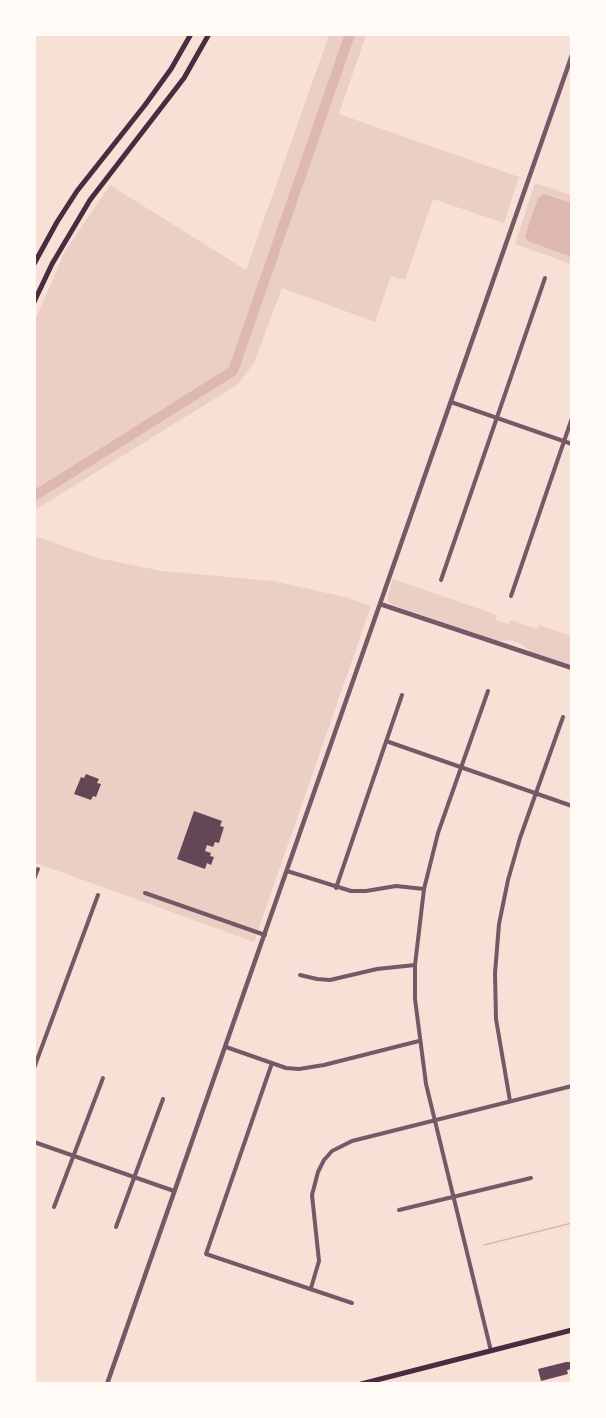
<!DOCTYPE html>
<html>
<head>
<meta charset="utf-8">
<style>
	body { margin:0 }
	#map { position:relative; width:606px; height:1418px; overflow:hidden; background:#f7e1d7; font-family:"PT Sans Narrow",sans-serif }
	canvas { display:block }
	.frame { position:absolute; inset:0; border:36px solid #fffaf5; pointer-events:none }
</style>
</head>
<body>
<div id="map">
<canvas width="606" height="1418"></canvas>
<div class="frame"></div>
</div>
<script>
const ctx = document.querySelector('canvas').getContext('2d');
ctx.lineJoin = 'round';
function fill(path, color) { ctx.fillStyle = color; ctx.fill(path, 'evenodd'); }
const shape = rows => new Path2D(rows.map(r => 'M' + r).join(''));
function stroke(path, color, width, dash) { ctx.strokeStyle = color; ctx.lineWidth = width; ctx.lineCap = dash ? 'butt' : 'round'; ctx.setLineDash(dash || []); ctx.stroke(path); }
fill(shape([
	[329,35,366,35,339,114,519,177,504,223,433,199,405,280,391,276,375,322,282,288,254,363,237,385,35,510,35,320,65,251,110,185,246,270],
	[535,183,571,195,571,264,515,244],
	[35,536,98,558,162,571,273,581,345,597,371,606,254,942,36,863,35,867],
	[393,579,497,615,496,620,508,624,510,620,537,629,539,625,571,636,571,666,531,652,521,644,510,640,498,641,391,604,388,601,388,594]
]), '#ebcfc5');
fill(shape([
	[544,194,571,203,571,257,528,241,525,236,538,198]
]), '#dcb8b0');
stroke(shape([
	[484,1245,572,1223]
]), '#dcb8b0', 1.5);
stroke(shape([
	[34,496,233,371,350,34]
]), '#dcb8b0', 10);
fill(shape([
	[86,774,99,779,97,783,101,784,96,797,93,796,91,800,74,794,81,777,84,778],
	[194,811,222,821,220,826,224,827,219,843,215,842,213,847,207,845,205,851,211,853,210,856,214,857,211,865,207,863,205,869,177,859],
	[566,1362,572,1362,572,1369,567,1370,568,1374,541,1381,538,1369]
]), '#644757');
stroke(shape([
	[451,402,572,444],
	[441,580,545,278],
	[511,596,572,418],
	[488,691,438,833,424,889,415,965,415,999,426,1084,491,1351],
	[386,741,572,806],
	[287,871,351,891,366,891,396,886,424,889],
	[34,879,38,869],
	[336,888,402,695],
	[145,893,265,935],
	[300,975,317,979,330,980,377,969,415,965],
	[226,1047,286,1068,299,1069,324,1065,419,1041],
	[272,1063,206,1254,352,1303],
	[34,1068,98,895],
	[510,1101,496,1019,495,973,499,924,508,880,520,838,563,717],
	[34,1142,174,1191],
	[54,1207,103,1078],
	[399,1210,531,1178],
	[116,1227,163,1099],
	[311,1288,319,1261,312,1195,318,1172,324,1160,332,1151,352,1141,572,1086]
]), '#755966', 4);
stroke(shape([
	[380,604,572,668],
	[107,1384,572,55]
]), '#755966', 4.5);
stroke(shape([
	[34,264,57,222,77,191,145,105,171,69,191,34],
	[34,302,52,264,90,200,184,78,209,34],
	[361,1384,572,1330]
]), '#4a2c40', 5);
</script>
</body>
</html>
